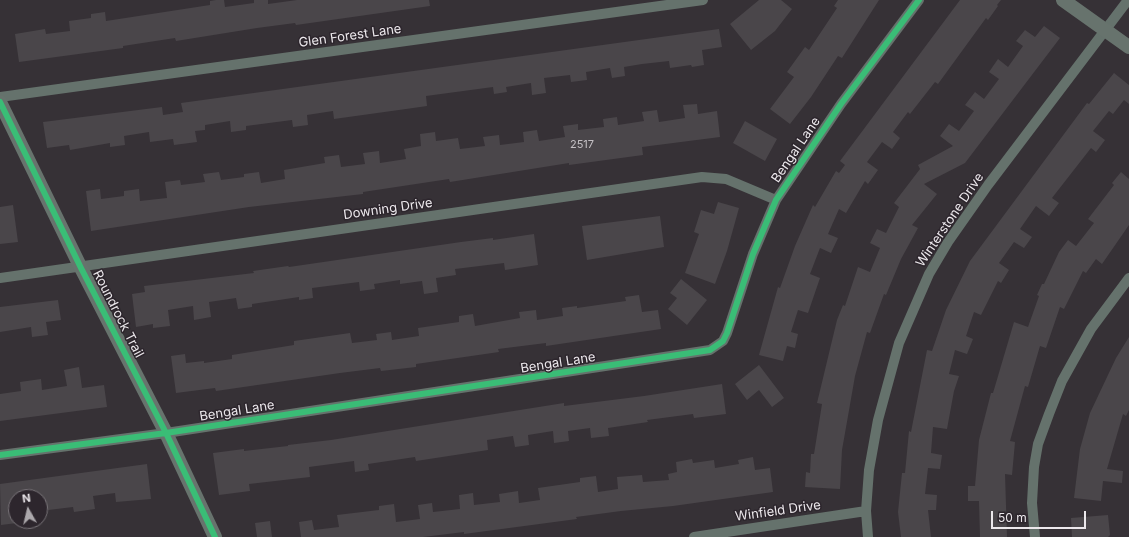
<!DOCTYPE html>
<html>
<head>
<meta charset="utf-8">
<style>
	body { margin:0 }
	#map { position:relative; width:1129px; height:537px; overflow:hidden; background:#363136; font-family:Inter,sans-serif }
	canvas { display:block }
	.north { position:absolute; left:8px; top:489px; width:40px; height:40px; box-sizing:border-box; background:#2d262d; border:1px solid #797479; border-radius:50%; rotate:352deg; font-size:11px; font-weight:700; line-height:16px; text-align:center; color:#ece8ec }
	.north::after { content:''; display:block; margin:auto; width:14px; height:18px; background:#aca8ac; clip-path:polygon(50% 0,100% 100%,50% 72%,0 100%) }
	.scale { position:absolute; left:991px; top:511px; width:95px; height:18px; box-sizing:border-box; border:2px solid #ece8ec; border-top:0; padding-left:5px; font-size:12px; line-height:14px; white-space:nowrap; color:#ece8ec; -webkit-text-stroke:3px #2d262d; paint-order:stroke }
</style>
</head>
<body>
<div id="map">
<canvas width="1129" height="537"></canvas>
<div class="north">N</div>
<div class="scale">50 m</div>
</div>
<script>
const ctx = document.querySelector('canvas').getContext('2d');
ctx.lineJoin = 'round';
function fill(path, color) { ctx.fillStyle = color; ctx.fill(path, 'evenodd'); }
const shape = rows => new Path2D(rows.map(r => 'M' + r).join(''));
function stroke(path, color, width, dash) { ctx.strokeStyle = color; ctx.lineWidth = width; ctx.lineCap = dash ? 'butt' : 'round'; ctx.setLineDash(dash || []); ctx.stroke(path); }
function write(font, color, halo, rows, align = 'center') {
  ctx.font = font + ' Inter,sans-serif'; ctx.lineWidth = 3; ctx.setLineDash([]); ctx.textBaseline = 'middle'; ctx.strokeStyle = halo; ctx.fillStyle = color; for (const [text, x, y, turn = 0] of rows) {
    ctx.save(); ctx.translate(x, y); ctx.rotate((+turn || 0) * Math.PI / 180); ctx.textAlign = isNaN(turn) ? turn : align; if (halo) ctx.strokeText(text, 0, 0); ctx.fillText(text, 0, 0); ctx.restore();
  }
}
fill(shape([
	[216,0,224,0,225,7,254,3,254,0,268,0,268,4,297,0,429,0,430,6,296,25,295,23,257,28,176,41,175,38,123,46,123,48,19,62,15,34,45,29,46,34,70,31,69,21,91,18,91,14,105,12,106,21,210,5,210,1],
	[759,0,781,0,792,9,775,31,751,50,730,24],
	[838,0,879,0,842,58,838,56,811,97,790,124,770,109,794,77,787,72,805,47,809,50,837,8,834,6],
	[960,0,1001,0,997,5,998,6,988,20,986,18,938,84,935,82,910,114,908,112,893,132,900,138,892,149,882,142,867,162,878,170,868,184,865,181,846,213,839,209,828,234,838,238,831,253,820,248,810,274,820,278,808,313,798,310,791,332,798,334,795,348,787,346,783,361,759,355,778,287,780,288,795,246,813,205,815,207,836,171,839,173,845,165,840,161],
	[1044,26,1060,38,965,163,924,184,937,194,912,225,918,228,901,259,886,295,884,294,870,333,867,332,855,376,848,416,842,450,840,489,805,487,806,472,810,473,811,454,814,454,822,404,817,403,837,320,843,305,845,306,858,267,870,272,880,248,870,243,877,229,886,233,899,207,894,203,920,169,918,165,953,146,940,136,949,124,959,131,974,111,965,105,975,92,984,99,999,79,989,72,998,59,1008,67,1023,46,1016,41,1025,30,1035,37],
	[719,29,722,47,702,50,704,65,692,67,691,65,670,68,669,61,642,64,624,67,625,76,612,78,610,68,586,72,587,80,571,82,570,75,544,78,546,93,532,95,531,83,506,87,507,92,494,94,493,87,426,96,427,106,406,109,334,119,333,111,307,115,308,125,293,127,292,120,246,126,246,130,231,132,230,121,205,125,205,130,195,131,197,142,174,145,173,139,150,142,149,132,124,136,125,145,110,147,110,143,70,150,69,145,47,148,43,122,162,107,163,115,183,112,181,103],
	[1114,73,1129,85,1129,104,1124,100,1113,114,1109,111,1093,131,1105,140,1096,152,1091,148,1052,198,1059,203,1049,216,1036,206,1020,229,1032,237,1024,248,1014,242,999,263,1009,270,1001,283,998,281,981,315,974,312,966,336,973,339,967,354,955,350,949,374,959,376,954,391,947,429,933,427,931,453,942,455,940,469,928,468,925,494,937,495,936,510,928,510,931,537,901,537,898,512,902,473,905,473,909,431,911,432,927,350,932,351,946,310,970,261,1087,103,1089,104],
	[697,104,698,114,717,111,720,137,642,147,643,155,569,165,569,163,450,182,449,179,363,192,363,194,249,207,91,231,86,191,100,189,101,199,124,196,124,191,139,189,140,201,167,198,165,182,180,180,181,185,205,182,203,174,219,172,221,180,244,177,244,174,259,172,261,183,285,179,284,170,325,163,324,157,339,155,341,167,365,164,363,153,379,151,380,163,406,159,404,149,421,146,420,134,435,132,436,141,458,138,460,149,485,146,483,137,499,135,500,145,524,142,523,132,537,130,539,141,565,137,563,126,578,124,578,130,604,127,603,119,617,117,618,125,644,121,642,112,657,110,659,122,685,118,683,105],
	[745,121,777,139,765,161,733,143],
	[1121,172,1129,179,1129,225,1102,264,1096,259,1086,273,1083,271,1064,309,1060,307,1046,348,1040,346,1028,387,1025,386,1010,441,1015,442,1012,475,1005,474,1007,537,980,537,979,501,968,501,968,486,975,486,979,440,991,393,993,393,1014,322,1028,327,1039,296,1037,295,1042,284,1044,284,1059,252,1068,240,1076,246,1094,223,1088,219,1114,185,1112,183],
	[718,202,739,208,727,251,715,284,685,273,699,234,694,232,701,210,714,214],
	[13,205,18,242,0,244,0,207],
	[660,216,664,247,587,260,582,226],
	[534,234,538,265,505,270,504,263,455,269,456,275,436,278,438,292,424,294,422,281,400,284,400,280,374,284,375,289,360,291,359,282,312,288,313,298,299,300,299,297,252,304,252,307,238,309,236,298,209,302,211,317,194,320,193,306,168,310,170,326,153,328,153,324,136,327,132,294,145,292,144,286,254,273,253,271,288,266,289,267,461,242,493,238,493,240],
	[681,279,707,300,687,325,668,309,677,298,670,293],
	[639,295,642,312,658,310,661,329,546,346,546,343,498,349,499,352,416,364,416,367,381,371,380,368,340,373,216,391,215,388,176,393,171,356,185,354,186,363,204,361,204,363,232,359,232,355,294,345,294,341,350,333,352,343,377,340,376,334,391,332,392,340,419,336,418,328,459,322,459,316,473,314,475,326,520,318,519,312,536,310,537,320,563,316,562,308,577,306,577,308,626,301,625,297],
	[58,300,61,320,46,322,48,335,32,337,31,327,0,332,0,307],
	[1129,337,1129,410,1126,416,1123,414,1107,469,1123,471,1122,483,1103,481,1101,501,1074,498,1080,449,1090,413,1116,358],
	[759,365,784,398,772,407,759,390,747,400,735,384],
	[79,367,82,388,104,385,107,407,0,421,0,394,21,391,20,382,41,379,42,390,67,386,64,370],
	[722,384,726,414,694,418,693,414,647,420,648,422,608,428,609,436,591,438,590,428,568,431,569,441,554,443,553,431,528,435,529,445,515,447,513,436,487,440,488,450,416,461,415,457,368,464,369,470,355,472,354,461,309,467,310,477,249,484,250,491,219,495,213,453,244,449,244,451,288,446,288,445,331,440,564,403,564,406,644,396],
	[753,457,755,470,770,468,773,492,673,506,621,511,576,517,577,519,464,534,464,532,423,537,301,537,299,522,312,520,314,530,339,527,337,515,379,510,379,506,394,504,396,522,420,519,418,505,432,503,433,512,460,509,459,495,473,493,474,505,500,502,499,494,518,491,519,503,540,500,538,488,580,482,580,478,596,476,598,492,618,489,617,477,642,475,643,482,669,480,668,474,677,472,676,462,692,459,693,463,714,460,715,468,739,464,738,460],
	[147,464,151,499,116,502,115,493,93,496,95,509,74,512,73,507,40,511,40,497,13,497,17,523,1,525,0,484],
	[1108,515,1110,535,1108,537,1072,537,1071,518],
	[270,521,272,537,257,537,255,523]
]), '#4a464a');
stroke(shape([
	[0,97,703,0],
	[0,278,702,177,726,179,776,200],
	[0,455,166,433,710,350,723,341,727,333,753,254,776,200,841,104,919,0],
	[694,537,866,511],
	[868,537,866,511,869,470,878,420,899,343,929,274,948,242,988,185,1128,0],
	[1035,537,1032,503,1034,467,1038,444,1049,414,1062,381,1091,329,1129,278]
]), '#65726c', 10);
stroke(shape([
	[1063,0,1129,47],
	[0,102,81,268,166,433,215,537]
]), '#67736d', 14);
stroke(shape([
	[0,102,81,268,166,433,215,537],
	[0,455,166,433,710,350,723,341,727,333,753,254,776,200,841,104,919,0]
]), '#3abd76', 6);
write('11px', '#c4c0c4', null, [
	["2517",582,145]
]);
write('13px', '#ece8ec', '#2d262d', [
	["Glen Forest Lane",350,36,-8],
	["Bengal Lane",796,150,-56],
	["Downing Drive",388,209,-8],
	["Winterstone Drive",950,220,-56],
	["Roundrock Trail",118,314,63],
	["Bengal Lane",558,363,-9],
	["Bengal Lane",237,411,-9],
	["Winfield Drive",778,511,-8]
]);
</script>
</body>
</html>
